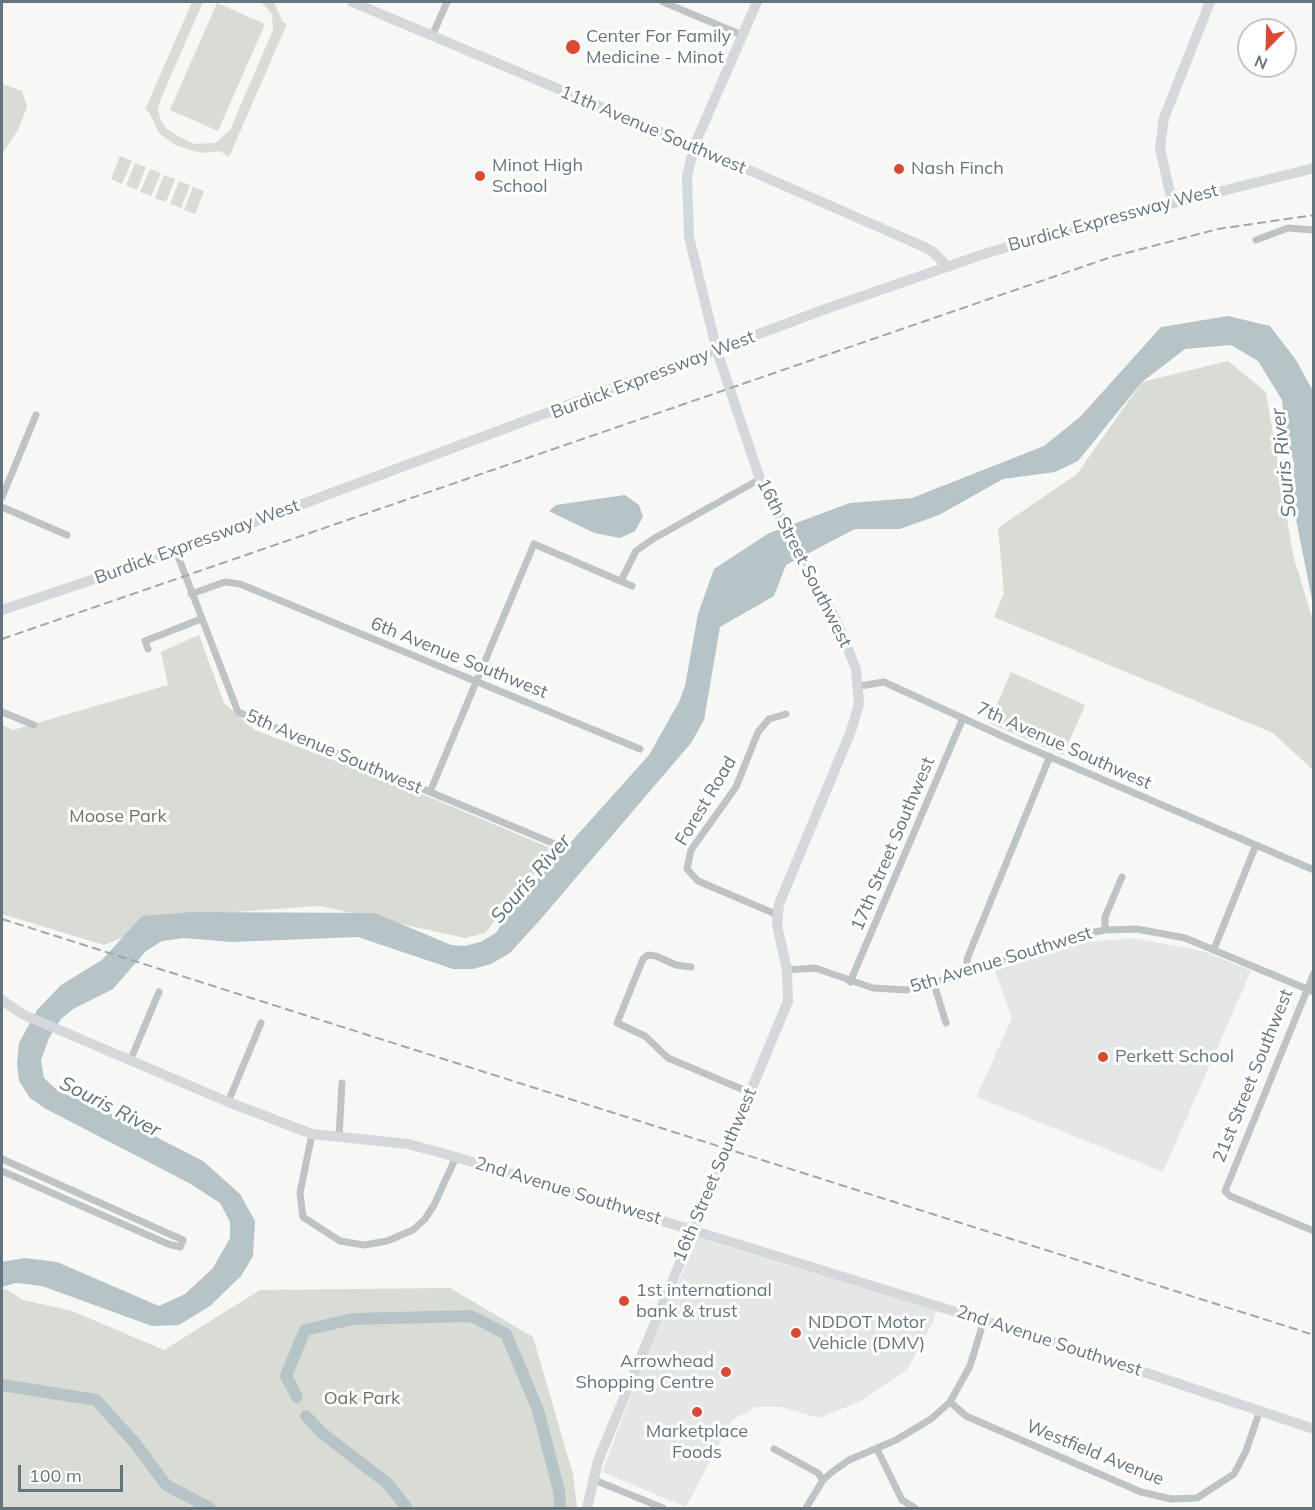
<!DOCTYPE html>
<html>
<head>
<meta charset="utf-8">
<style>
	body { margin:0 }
	#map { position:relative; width:1315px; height:1510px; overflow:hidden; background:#f7f7f5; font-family:Mulish,sans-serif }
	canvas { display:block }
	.frame { position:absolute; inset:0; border:3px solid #64757e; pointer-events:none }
	.north { position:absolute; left:1237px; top:18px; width:60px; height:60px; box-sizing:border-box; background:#fff; border:2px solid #c1c8cb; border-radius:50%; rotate:203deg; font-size:16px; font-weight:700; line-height:24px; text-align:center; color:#64757e }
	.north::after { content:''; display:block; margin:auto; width:21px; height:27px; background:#dc4830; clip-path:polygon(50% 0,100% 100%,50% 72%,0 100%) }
	.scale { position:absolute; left:18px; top:1465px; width:105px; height:27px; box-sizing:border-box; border:3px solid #64757e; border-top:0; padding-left:8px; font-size:18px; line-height:21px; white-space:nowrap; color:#64757e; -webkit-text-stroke:4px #fff; paint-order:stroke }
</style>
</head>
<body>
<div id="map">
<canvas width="1315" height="1510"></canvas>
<div class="frame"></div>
<div class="north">N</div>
<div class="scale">100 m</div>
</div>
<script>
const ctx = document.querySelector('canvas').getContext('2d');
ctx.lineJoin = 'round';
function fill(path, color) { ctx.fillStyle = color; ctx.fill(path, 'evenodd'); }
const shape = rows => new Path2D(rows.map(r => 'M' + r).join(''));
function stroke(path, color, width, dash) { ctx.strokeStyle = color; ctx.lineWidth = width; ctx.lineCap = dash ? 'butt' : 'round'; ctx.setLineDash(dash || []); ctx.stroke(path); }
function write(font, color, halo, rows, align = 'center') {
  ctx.font = font + ' Mulish,sans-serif'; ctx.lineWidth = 6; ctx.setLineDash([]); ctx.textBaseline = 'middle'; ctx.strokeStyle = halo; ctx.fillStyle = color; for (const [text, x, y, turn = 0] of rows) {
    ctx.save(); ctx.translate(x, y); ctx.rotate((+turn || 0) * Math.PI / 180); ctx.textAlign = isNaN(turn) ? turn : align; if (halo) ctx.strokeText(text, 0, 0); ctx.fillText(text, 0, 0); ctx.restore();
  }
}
fill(shape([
	[1133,938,1203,951,1251,971,1163,1172,976,1097,1012,1018,995,971,1076,943],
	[698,1238,936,1311,934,1320,907,1370,859,1402,819,1418,782,1407,756,1407,732,1420,686,1507,602,1472,648,1352]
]), '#e5e7e6');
fill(shape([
	[192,2,203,2,160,101,158,110,161,121,167,129,179,137,195,144,216,143,230,130,273,30,272,14,261,2,274,2,283,22,287,24,229,157,220,151,200,153,175,145,159,133,149,112,145,110],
	[217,3,265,24,218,131,170,110],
	[2,84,22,91,27,107,18,130,2,154],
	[120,156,132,161,122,184,111,179],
	[135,163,146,167,137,190,126,185],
	[150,169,161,173,151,196,140,192],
	[164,175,175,179,166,202,155,198],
	[179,181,190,185,181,208,170,204],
	[193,187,204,191,195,214,184,210],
	[1228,361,1266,392,1293,555,1313,621,1313,770,1273,733,994,617,1004,593,998,528,1077,474,1142,382],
	[199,635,224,703,255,730,439,801,557,851,525,884,485,933,465,938,320,906,174,916,104,945,2,914,2,725,13,730,168,685,161,652],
	[1011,672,1085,705,1063,755,989,723],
	[450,1288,533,1337,573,1474,577,1508,2,1508,2,1290,6,1289,23,1300,72,1311,164,1350,260,1290]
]), '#d8dcd4');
fill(shape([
	[1228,316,1270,326,1296,360,1313,391,1313,605,1292,499,1294,463,1286,437,1282,400,1258,361,1231,345,1185,349,1142,382,1078,461,1055,472,1003,479,939,515,900,529,855,529,786,565,774,596,720,627,704,720,691,743,540,920,510,953,491,964,473,969,453,969,358,937,231,942,184,938,162,941,146,951,113,989,73,1009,61,1019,49,1038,41,1060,44,1078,59,1092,92,1104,203,1161,240,1194,255,1221,253,1256,241,1276,210,1306,179,1325,152,1326,42,1286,16,1283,2,1287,2,1262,25,1258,57,1262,159,1306,185,1294,213,1268,230,1238,230,1222,220,1203,189,1183,46,1109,30,1098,19,1081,17,1064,19,1043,37,1010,61,985,102,960,142,916,192,912,375,913,451,945,465,946,480,942,496,933,510,910,649,755,679,702,685,686,698,614,714,569,769,533,850,503,912,498,1044,446,1080,417,1161,327],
	[625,495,639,505,643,517,635,531,620,538,594,533,549,511,556,505]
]), '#b6c4c7');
stroke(shape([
	[2,1385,96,1400,135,1443,166,1485,210,1508],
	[297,1397,286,1376,305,1330,353,1319,471,1316,506,1334,538,1410,559,1491,560,1508],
	[306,1416,322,1433,387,1483,407,1508]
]), '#b6c4c7', 12);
stroke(shape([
	[663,2,742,35],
	[432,36,447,2],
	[1256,240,1288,228,1314,230],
	[2,497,36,415],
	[2,507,67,535],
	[176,551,238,712,555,844],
	[621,581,636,551,653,539,760,479],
	[191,594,225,582,240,584,640,749],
	[148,649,145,641,201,619],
	[860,686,884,682,1015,742,1314,870],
	[2,712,34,725],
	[430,792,534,544,632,586],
	[778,915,698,881,687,869,691,850,736,787,758,732,769,719,786,714],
	[1105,930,1105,917,1122,877],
	[1214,949,1256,845],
	[691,967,676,965,656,956,648,955,643,959,617,1023,645,1036,668,1058,751,1093],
	[787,970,815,968,873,988,907,990,968,973,1079,935,1105,930,1137,929,1185,938,1314,992],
	[968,973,967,959,1050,756],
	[1314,973,1225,1191,1230,1196,1314,1231],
	[850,982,963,718],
	[934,984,946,1023],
	[130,1061,159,992],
	[228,1102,261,1023],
	[312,1134,300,1193,303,1217,340,1241,364,1245,387,1241,413,1230,425,1219,434,1205,456,1157],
	[339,1137,342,1083],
	[2,1159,183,1240,180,1247,168,1244,2,1171],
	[950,1402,966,1416,1141,1492,1171,1499,1197,1498,1234,1474,1246,1451,1260,1410],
	[774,1449,818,1473,823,1480],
	[877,1449,902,1500,915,1508],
	[592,1479,663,1508],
	[806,1508,823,1480,832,1472,849,1460,896,1440,931,1419,950,1402,970,1366,984,1320]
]), '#bec3c6', 7);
stroke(shape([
	[352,2,694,146,922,246,932,251,948,267],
	[1172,202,1160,148,1164,118,1210,2],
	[2,1000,22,1014,228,1102,312,1134,408,1144,456,1157,1063,1345,1314,1429],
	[587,1508,598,1461,788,1001,787,970,777,925,779,904,851,731,859,704,856,669,837,622,760,479,717,351,689,237,687,177,694,146,757,2]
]), '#d4d8db', 10);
stroke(shape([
	[2,610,160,557,831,307,984,254,1054,233,1314,168]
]), '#d4d8db', 10);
stroke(shape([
	[2,639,1111,257,1218,229,1314,215],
	[2,919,1314,1335]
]), '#a0a8ac', 2, [9, 4.5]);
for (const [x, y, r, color] of [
	[573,47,8,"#dc4830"],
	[899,169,6,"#dc4830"],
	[480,176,6,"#dc4830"],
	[1103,1057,6,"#dc4830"],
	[624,1301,6,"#dc4830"],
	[796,1333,6,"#dc4830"],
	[726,1372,6,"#dc4830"],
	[697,1412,6,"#dc4830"]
]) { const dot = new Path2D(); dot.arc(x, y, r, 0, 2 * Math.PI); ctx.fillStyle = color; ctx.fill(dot); stroke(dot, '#fff', 2); }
write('18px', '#64757e', '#fff', [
	["Center For Family",586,37],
	["Medicine - Minot",586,58],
	["Minot High",492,166],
	["School",492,187],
	["Nash Finch",911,169],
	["Perkett School",1115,1057],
	["1st international",636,1291],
	["bank & trust",636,1312],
	["NDDOT Motor",808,1323],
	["Vehicle (DMV)",808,1344],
	["Arrowhead",714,1362,"right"],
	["Shopping Centre",714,1383,"right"],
	["Marketplace",697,1432,"center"],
	["Foods",697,1453,"center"]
], 'left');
write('18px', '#64757e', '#fff', [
	["11th Avenue Southwest",653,130,23],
	["Burdick Expressway West",1113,218,-15],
	["Burdick Expressway West",653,375,-21],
	["Burdick Expressway West",197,542,-20],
	["16th Street Southwest",804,563,63],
	["6th Avenue Southwest",459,658,22],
	["7th Avenue Southwest",1064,746,24],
	["5th Avenue Southwest",334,752,23],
	["Forest Road",706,801,-59],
	["17th Street Southwest",893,844,-67],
	["5th Avenue Southwest",1001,960,-17],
	["21st Street Southwest",1253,1076,-68],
	["16th Street Southwest",715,1175,-67],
	["2nd Avenue Southwest",568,1191,17],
	["2nd Avenue Southwest",1049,1341,18],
	["Westfield Avenue",1095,1453,22]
]);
write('18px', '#687762', '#fff', [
	["Moose Park",118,817],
	["Oak Park",362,1399]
]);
write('italic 20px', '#5e7479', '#fff', [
	["Souris River",1284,463,-96],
	["Souris River",531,879,-49],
	["Souris River",110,1107,27]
]);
</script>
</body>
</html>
